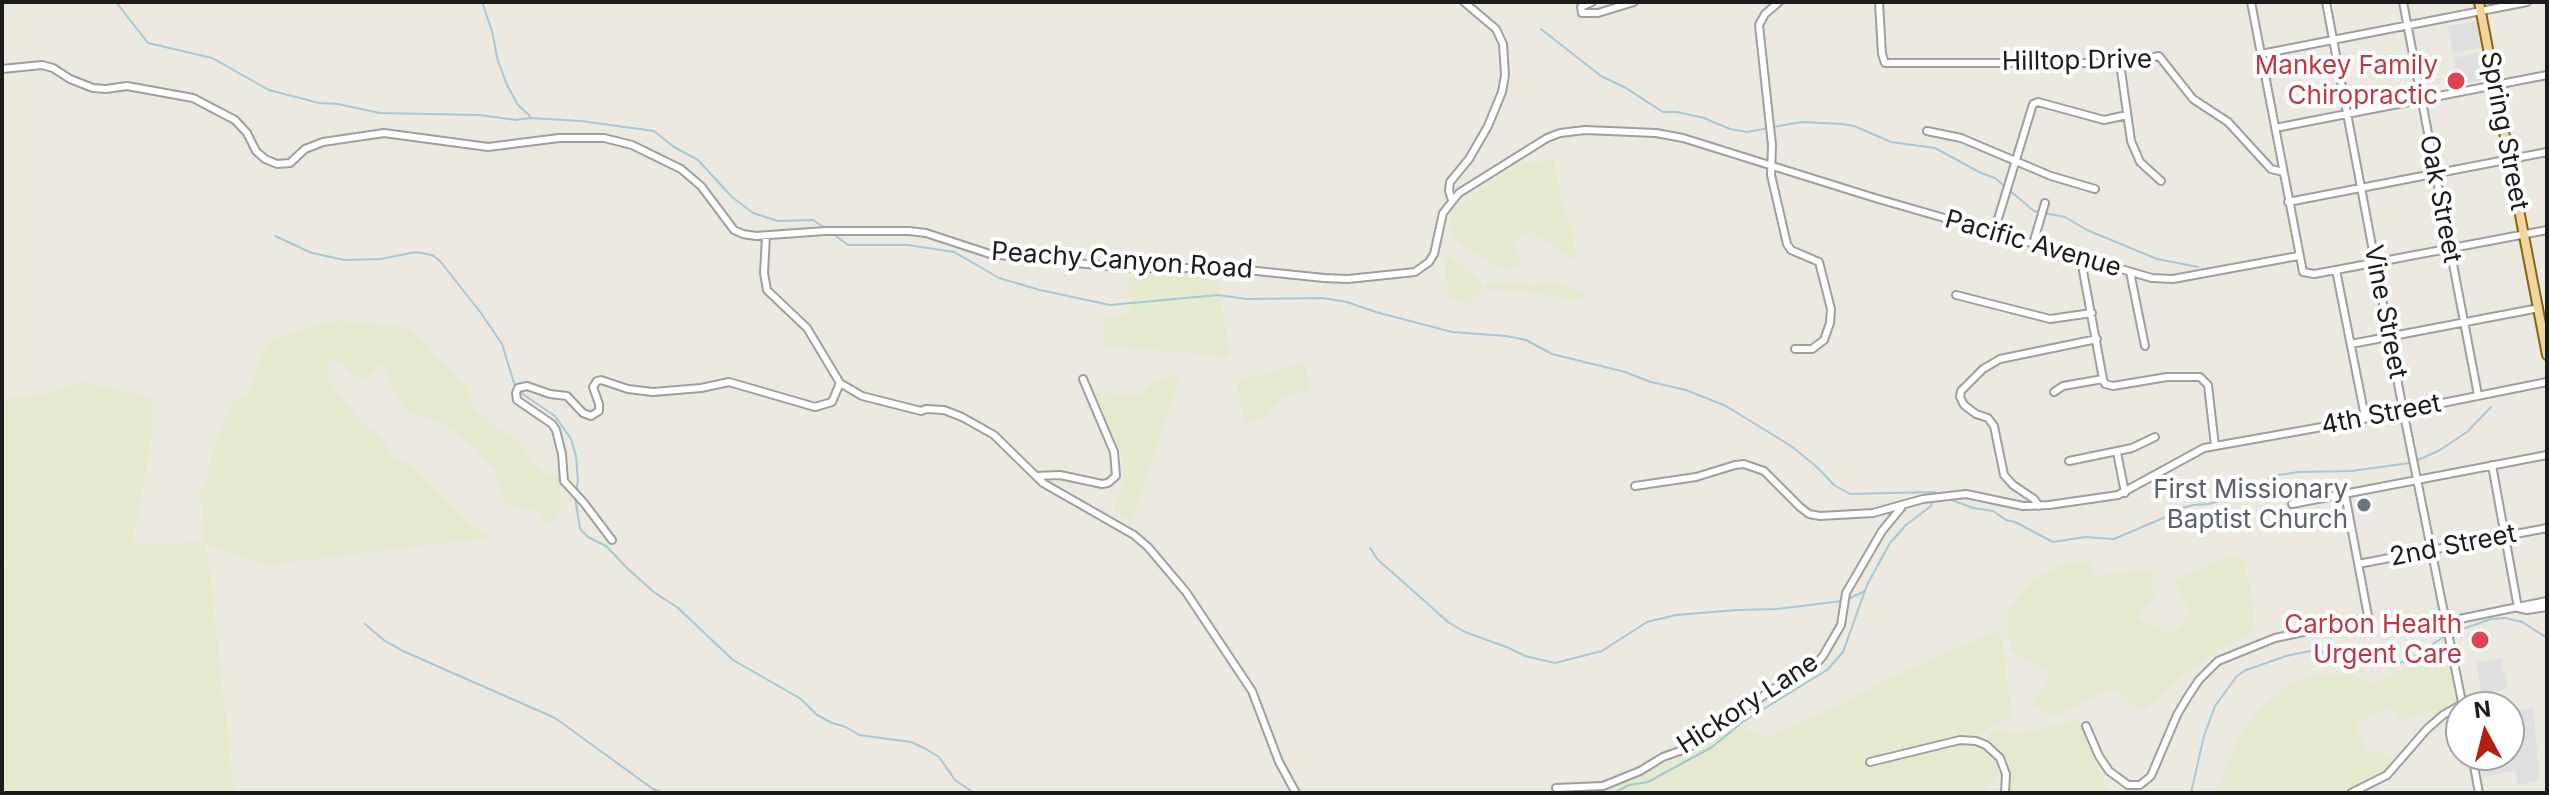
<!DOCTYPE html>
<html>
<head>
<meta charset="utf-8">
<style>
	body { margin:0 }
	#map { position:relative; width:2549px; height:795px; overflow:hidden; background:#ece9e1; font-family:Inter,sans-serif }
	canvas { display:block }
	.frame { position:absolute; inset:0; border:4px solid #1b1b1b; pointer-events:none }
	.north { position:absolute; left:2445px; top:691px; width:80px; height:80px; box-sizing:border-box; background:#fff; border:2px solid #a4a4a4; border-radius:50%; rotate:353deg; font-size:22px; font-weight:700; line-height:32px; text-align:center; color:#1b1b1b }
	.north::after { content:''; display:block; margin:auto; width:28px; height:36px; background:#b32013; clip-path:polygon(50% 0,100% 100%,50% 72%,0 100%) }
</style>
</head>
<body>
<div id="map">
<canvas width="2549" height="795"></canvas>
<div class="frame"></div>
<div class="north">N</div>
</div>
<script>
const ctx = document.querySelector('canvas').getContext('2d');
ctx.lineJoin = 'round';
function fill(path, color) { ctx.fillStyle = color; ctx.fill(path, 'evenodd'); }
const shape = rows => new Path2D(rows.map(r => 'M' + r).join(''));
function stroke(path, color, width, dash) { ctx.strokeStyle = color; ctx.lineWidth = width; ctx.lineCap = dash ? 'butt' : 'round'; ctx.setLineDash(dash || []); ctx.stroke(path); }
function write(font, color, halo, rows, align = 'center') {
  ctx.font = font + ' Inter,sans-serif'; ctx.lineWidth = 8; ctx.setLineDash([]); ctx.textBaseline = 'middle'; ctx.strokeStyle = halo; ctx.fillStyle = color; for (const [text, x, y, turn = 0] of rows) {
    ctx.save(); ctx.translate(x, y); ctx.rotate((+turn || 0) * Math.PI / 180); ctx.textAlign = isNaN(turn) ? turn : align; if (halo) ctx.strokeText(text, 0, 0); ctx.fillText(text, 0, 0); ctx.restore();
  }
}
fill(shape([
	[1553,160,1566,219,1570,221,1577,257,1574,260,1532,231,1524,233,1513,243,1521,265,1508,269,1484,260,1457,240,1451,231,1450,218,1461,203,1519,164],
	[1449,255,1485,286,1469,304,1453,299,1448,290,1445,259],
	[1129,271,1217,272,1229,357,1103,345,1104,319,1126,314,1132,309,1128,297],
	[1487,281,1536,285,1548,281,1584,292,1582,297,1573,300,1533,292,1486,289],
	[337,321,400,326,411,331,427,346,433,355,448,367,467,390,468,396,476,410,499,430,520,443,535,466,543,473,558,475,561,480,560,505,554,521,542,524,540,513,517,506,510,507,504,500,495,471,474,447,445,425,408,411,390,386,386,366,381,363,367,379,357,378,340,362,333,360,328,363,327,374,331,385,366,427,376,433,386,444,392,455,390,460,399,460,411,466,469,524,492,537,267,565,224,552,206,543,234,793,2,793,2,575,7,568,6,559,2,555,2,402,9,398,42,395,81,381,153,398,153,430,132,545,205,542,200,493,207,483,210,460,218,434,236,398,247,396,261,354,271,341,306,328],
	[1304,363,1310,389,1283,398,1268,415,1244,424,1237,381],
	[1175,376,1179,379,1131,522,1113,510,1123,480,1124,466,1120,450,1096,394,1102,392,1136,396,1144,392,1151,384],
	[2228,557,2243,558,2254,609,2253,632,2224,646,2181,677,2144,711,2111,688,2053,717,2032,703,2048,681,2047,670,2011,651,2007,618,2010,607,2034,580,2064,563,2091,561,2094,576,2151,570,2154,596,2137,618,2169,634,2182,626,2190,611,2183,600,2175,580],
	[2000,629,2012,715,1974,737,1949,739,1876,757,1867,754,1864,757,1868,770,1882,762,1962,743,1983,746,1998,761,1998,775,1988,788,1987,793,1600,793,1697,749,1734,724,1766,738,1842,704,1888,679],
	[2444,645,2455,700,2437,715,2427,711,2400,721,2392,706,2354,724,2368,751,2377,751,2395,760,2379,776,2342,793,2215,793,2243,729,2264,705,2288,685,2317,674,2351,675,2375,684],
	[2079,720,2108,793,2010,793,2011,770,2004,752,1986,737,1993,729,2018,734]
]), '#e5e9ce');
fill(shape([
	[2476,21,2481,47,2453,53,2448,26],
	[2482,52,2485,79,2459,85,2454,58],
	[2501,658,2507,689,2482,695,2476,662],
	[2533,707,2539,776,2537,781,2518,785,2515,771,2482,777,2478,755,2509,755,2509,713]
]), '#dfdfdf');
stroke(shape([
	[116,2,148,43,212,58,269,90,319,103,338,104,380,113,480,115,516,120,530,118,581,121,654,131,674,147,698,160,732,197,753,213,778,221,813,220,825,228],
	[482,2,492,31,498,61,507,85,518,105,530,116],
	[1541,29,1601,76,1626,88,1663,112,1677,112,1704,118,1730,129,1747,132,1801,122,1842,124,1854,126,1891,142,1935,148,1981,173,1995,178,2034,211,2065,217,2087,230,2157,259,2198,267],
	[833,234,848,245,908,245,954,252,999,278,1040,290,1110,305,1218,295,1247,299,1323,298,1347,302,1376,312,1452,332,1506,336,1526,340,1552,354,1625,372,1651,382,1686,390,1726,406,1791,446,1817,467,1834,485,1850,494,1935,492,1940,495],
	[275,236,312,253,345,260,380,259,416,252,432,255,440,261,481,313,502,344,514,383,524,395,555,416,571,439,576,456,578,481,576,491],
	[2416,461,2440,450,2467,432,2491,407],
	[575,497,580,529,588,537,606,546,628,569,655,593,677,607,733,660,801,699,817,715,832,723,846,727,859,735,911,742,924,748,939,757,955,780,974,793],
	[1949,499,1973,508,1993,511,2006,520,2015,522,2053,542,2085,537,2114,539,2168,516,2176,510,2193,505,2209,504,2233,497,2247,489,2278,475,2299,472,2351,471,2410,463],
	[1370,548,1378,560,1401,580,1448,622,1465,632,1509,648,1525,656,1555,663,1602,651,1647,622,1676,615,1737,610,1777,609,1842,601],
	[1848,599,1865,591],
	[365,624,385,641,403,651,555,718,653,789,664,793],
	[2451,633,2491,619,2505,618,2522,622,2547,638],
	[1614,793,1629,785,1648,782,1712,747,1744,721,1827,670,1843,652,1867,585,1890,543,1906,525,1931,506,1933,501],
	[2191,793,2204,736,2215,706,2237,676,2246,670,2286,656,2315,650,2378,664,2406,662,2445,636]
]), '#a5c7d6', 2);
const minor = shape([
	[1592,2,1581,7,1582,13,1598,13,1634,2],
	[1779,2,1765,14,1759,25,1772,145,1771,175,1787,244,1791,250,1819,262,1831,309,1830,323,1824,340,1812,349,1795,349],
	[1879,2,1882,54,1885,63,2120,63,2159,56,2193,99,2228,122,2271,169,2283,172],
	[2251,2,2303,272,2314,274,2336,270,2547,230],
	[2326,2,2403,410,2463,707],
	[2403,2,2478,395],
	[2261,54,2527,2],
	[2120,63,2131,141,2140,162,2161,181],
	[2,69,42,65,53,68,70,79,93,88,106,89,127,86,193,98,235,120,247,133,256,151,265,159,277,164,290,163,305,149,323,142,384,133,488,147,559,138,604,138,632,145,681,169,701,186,734,230,743,234,756,236,825,231,909,231,926,233,990,254,1075,263,1133,268,1228,268,1324,278,1348,279,1415,272,1429,262,1434,254,1443,213,1459,193,1547,138,1560,133,1585,130,1656,133,1683,138,1875,198,2152,278,2173,279,2298,256],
	[2275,128,2547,75],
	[1927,131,1961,138,2051,176,2095,189],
	[1452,200,1449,191,1450,182,1469,159,1488,126,1502,92,1505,75,1503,44,1496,29,1464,2],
	[2288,202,2547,152],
	[1994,232,2033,104,2038,102,2104,120,2127,115],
	[766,236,764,273,767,290,807,328,840,383,862,396,921,411,926,409,944,410,962,417,994,435,1043,483,1134,535,1148,547,1186,592,1252,691,1279,762,1296,793],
	[2033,244,2045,203],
	[2086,259,2083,271,2103,379],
	[2336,270,2365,417],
	[2130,272,2145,346],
	[1956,295,2050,319,2092,313],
	[2351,344,2539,308],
	[2103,379,2105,384,2113,386,2167,377,2200,377,2208,385,2215,446],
	[2054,392,2063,386,2103,379],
	[2117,452,2125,493],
	[2069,461,2132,448,2155,437],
	[2492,465,2518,608],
	[1036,476,1060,475,1102,484,1108,483,1116,476,1114,452,1083,379],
	[1635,486,1696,477,1735,465,1744,464,1764,471,1800,507,1809,514,1820,516,1873,513,1923,499,1966,494,2023,506,2049,505,2118,495,2204,448,2333,425,2547,382],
	[2345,494,2371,632],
	[2292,504,2547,455],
	[2039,506,2034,499,2013,485,2004,475,1994,426,1988,418,1976,414,1964,405,1960,397,1961,391,1983,369,2000,359,2097,339],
	[612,540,584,503,564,481,562,454,556,430,552,424,517,400,516,393,518,388,527,386,550,394,567,396,583,413,591,416,599,411,599,404,593,387,597,381,601,380,628,389,653,392,701,388,729,382,815,407,832,402,840,383],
	[2358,564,2547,528],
	[2518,608,2527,610,2547,607],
	[2445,622,2547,601],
	[2086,726,2099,756,2109,771,2128,785,2140,785,2151,776,2177,715,2187,698,2199,680,2218,661,2275,638,2369,618],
	[2472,755,2479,793],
	[1870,762,1960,740,1976,741,1986,745,2000,758,2006,774,2005,793],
	[1556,788,1603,786,1640,771,1663,757,1688,748,1773,689,1816,664,1823,656,1841,625,1846,593,1882,531,1901,508],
	[2351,793,2387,775,2427,729,2443,715,2462,704]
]);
const major = shape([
	[2479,2,2547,355]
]);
stroke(minor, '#9f9f9f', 10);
stroke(major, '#84670e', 12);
stroke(minor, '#fff', 6);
stroke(major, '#f2d5a0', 8);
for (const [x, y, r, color] of [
	[2456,81,10,"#e0444e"],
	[2364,505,8,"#6b7280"],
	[2480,640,10,"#e0444e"]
]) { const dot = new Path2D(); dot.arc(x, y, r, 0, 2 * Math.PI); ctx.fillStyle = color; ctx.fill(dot); stroke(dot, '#fff', 3); }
write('26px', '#1b1b1b', '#fff', [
	["Hilltop Drive",2077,61,-1],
	["Spring Street",2504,131,79],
	["Oak Street",2440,199,79],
	["Pacific Avenue",2033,244,16],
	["Peachy Canyon Road",1122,261,4],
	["Vine Street",2385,312,79],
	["4th Street",2381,415,-11],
	["2nd Street",2453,546,-11],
	["Hickory Lane",1748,704,-33]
]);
write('26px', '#be3a42', '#fff', [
	["Mankey Family",2438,66],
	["Chiropractic",2438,96],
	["Carbon Health",2462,625],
	["Urgent Care",2462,655]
], 'right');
write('26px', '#5b616d', '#fff', [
	["First Missionary",2348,490],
	["Baptist Church",2348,520]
], 'right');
</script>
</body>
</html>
